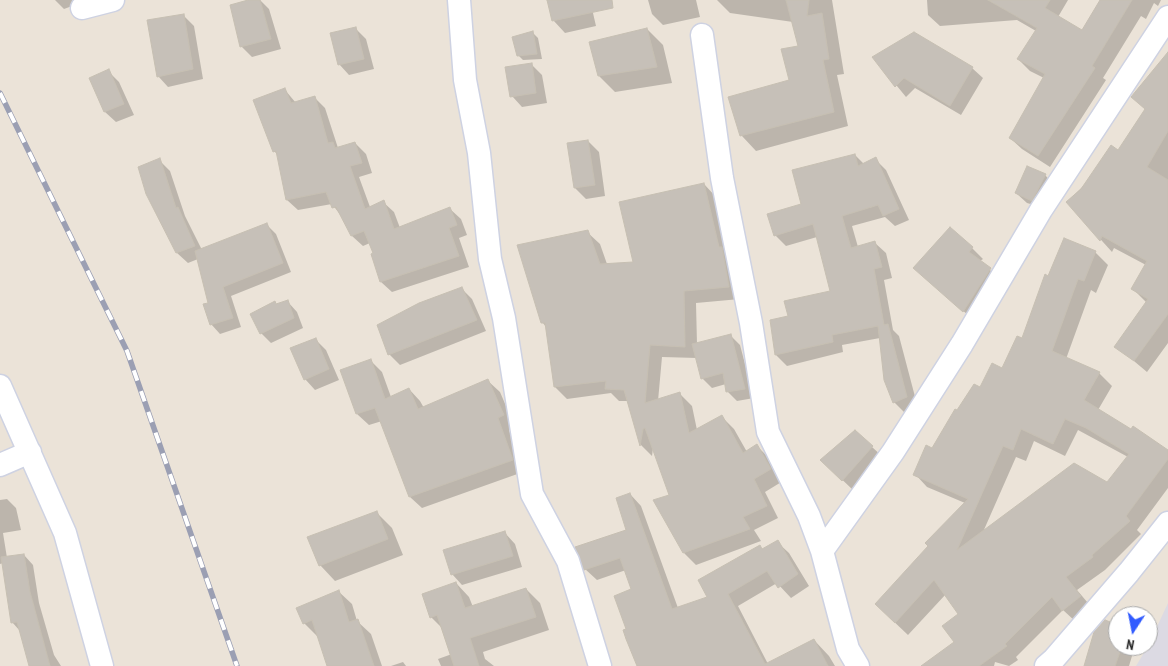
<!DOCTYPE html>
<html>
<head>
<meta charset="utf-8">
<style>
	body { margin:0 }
	#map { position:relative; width:1168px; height:666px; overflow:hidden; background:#ebe3d8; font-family:"PT Sans Narrow",sans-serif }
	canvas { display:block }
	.north { position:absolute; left:1108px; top:606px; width:50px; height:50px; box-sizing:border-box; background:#fff; border:1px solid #a9a9a9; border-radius:50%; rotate:191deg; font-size:14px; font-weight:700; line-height:20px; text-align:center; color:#282828 }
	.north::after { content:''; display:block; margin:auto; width:18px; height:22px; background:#315bff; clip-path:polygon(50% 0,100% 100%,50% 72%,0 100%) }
</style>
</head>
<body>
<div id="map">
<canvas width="1168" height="666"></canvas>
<div class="north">N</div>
</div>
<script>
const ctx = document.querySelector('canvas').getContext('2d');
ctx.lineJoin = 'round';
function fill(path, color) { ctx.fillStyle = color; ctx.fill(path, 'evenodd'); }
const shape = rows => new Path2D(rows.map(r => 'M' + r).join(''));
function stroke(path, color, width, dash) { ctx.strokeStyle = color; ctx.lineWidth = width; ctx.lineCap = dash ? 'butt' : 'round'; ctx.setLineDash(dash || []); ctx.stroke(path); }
fill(shape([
	[1168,603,1168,666,1136,666,1148,646]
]), '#dcdae3');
fill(shape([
	[55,0,88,0,64,9],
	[252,0,260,0,269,9,281,49,252,57,241,46],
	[548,0,590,0,596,26,565,33,553,20],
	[648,0,696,0,700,17,663,25,652,14],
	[717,0,832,0,844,74,837,75,848,126,756,151,742,136,730,97,790,81,799,46,793,22,730,13],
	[927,0,1068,0,1058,17,1082,32,1102,0,1161,0,1158,6,1154,3,1146,19,1141,16,1103,78,1106,80,1050,167,1022,149,1010,138,1044,78,1030,71,1018,59,1036,31,1017,20,940,26,928,15],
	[183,15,194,26,203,79,168,87,158,76],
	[356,29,366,39,374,69,349,75,339,64],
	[647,29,663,45,672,83,615,92,599,76],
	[533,33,538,38,542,59,523,60,518,55],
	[1168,54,1168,343,1147,372,1116,346,1147,303,1133,289,1146,265,1114,248,1112,252,1067,202,1119,151,1146,110,1133,96],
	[874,58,972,68,983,78,961,115,915,88,906,97],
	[531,64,542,75,547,103,522,107,512,96],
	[108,71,119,82,134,115,116,122,105,112,91,79],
	[285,90,296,103,314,97,325,108,338,148,355,143,366,154,372,173,359,177,370,207,383,202,394,212,400,228,450,209,461,219,467,235,459,238,469,267,392,292,381,282,370,243,363,246,352,236,342,217,332,204,298,210,287,200,278,155,274,151],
	[588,141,599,152,605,196,586,199,575,188,568,144],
	[855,155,864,164,875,159,886,170,909,220,895,226,885,217,852,226,858,247,875,243,886,253,892,278,884,280,893,330,899,336,918,408,905,413,894,402,880,338,842,345,843,352,787,366,776,355,772,321,789,317,831,292,817,237,786,246,775,235,802,205],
	[159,160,170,171,185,216,202,250,267,225,276,234,291,272,231,296,241,327,220,334,211,324,209,303,198,259,188,263,177,253],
	[1045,175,1055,186,1044,208,1027,203,1016,193],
	[704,184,716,197,740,299,696,303,697,344,731,336,740,345,754,398,737,401,727,391,726,384,712,388,702,378,697,358,662,357,658,401,680,394,692,406,697,430,722,417,734,429,747,452,757,446,769,458,783,481,765,492,778,518,754,530,761,541,696,565,684,553,670,496,653,448,652,456,641,445,628,401,619,401,611,393,567,399,555,387,546,327,543,323,587,232,600,244,607,264,634,263],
	[950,229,972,248,983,259,980,261,1001,280,975,321,925,278],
	[1095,252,1108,265,1096,293,1091,290,1066,359,1099,373,1112,386,1098,410,1168,452,1168,488,1137,530,1141,534,1105,570,1077,590,1093,609,1076,622,1063,610,1016,657,1018,660,1009,666,995,662,994,666,929,666,956,643,960,614,946,594,908,635,889,617,930,546,965,503,927,487,915,474,957,412,1003,370,1023,340,1049,277],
	[1078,430,1128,457,1108,484,983,532,1016,457,1026,461,1034,441,1065,456],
	[462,289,472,299,486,331,400,365,389,354],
	[288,302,297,312,303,328,271,343,261,333,252,314],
	[315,339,326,350,339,380,315,390,305,379],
	[370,360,382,372,391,397,409,389,420,401,424,408,488,381,500,392,515,427,509,430,523,472,422,508,410,497,382,421,369,425,357,414,342,370],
	[872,447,883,457,853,490,832,470],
	[630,494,641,506,678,608,709,598,759,546,763,550,777,542,789,553,809,586,791,598,777,583,738,606,768,664,814,640,829,656,835,666,638,666,627,630,633,590,626,570,597,580,585,569,628,531],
	[7,499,16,508,21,530,3,533,7,558,24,555,33,565,39,603,54,655,61,666,30,666,20,631,12,622,3,563,0,564,0,500],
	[376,512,392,528,403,555,335,581,320,565],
	[505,533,515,544,522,567,462,585,452,574],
	[456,583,469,597,473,607,526,589,540,603,549,630,483,652,485,659,494,666,441,666,438,659,452,654,443,629,431,617],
	[338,591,352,604,357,621,371,634,382,666,329,666,318,637,304,623],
	[1118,626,1118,646,1135,646,1129,666,1085,666],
	[403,662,406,666,391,666]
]), '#0003');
const building = shape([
	[248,0,260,0,271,39,240,47,230,5,248,0],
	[547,0,612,0,613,8,552,21,547,0],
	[786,0,809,0,807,16,822,13,829,59,823,60,834,112,740,136,728,97,789,80,781,49,798,46,786,0],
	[988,0,1050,0,1045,8,1082,30,1100,0,1132,0,1092,66,1095,68,1038,156,1009,138,1045,74,1017,59,1037,28,988,0],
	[184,14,193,69,157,77,147,20,184,14],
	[356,27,364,59,338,65,330,33,356,27],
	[647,28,657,67,598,76,589,42,647,28],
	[533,31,537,54,517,56,512,37,533,31],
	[914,32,973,67,950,106,904,78,895,87,872,57,914,32],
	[1168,52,1168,131,1147,167,1168,180,1168,314,1134,361,1114,347,1148,299,1131,289,1147,261,1102,236,1100,241,1066,202,1081,189,1111,145,1118,150,1145,109,1131,97,1168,52],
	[532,63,536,93,510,97,505,67,532,63],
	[109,69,124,104,104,112,89,78,109,69],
	[285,88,291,103,315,96,328,143,333,142,335,148,355,142,362,163,350,166,365,209,384,200,394,229,450,207,457,225,449,228,459,256,380,282,371,254,373,253,364,231,351,236,336,207,332,208,326,192,286,200,276,151,273,152,253,100,285,88],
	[588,140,595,185,574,188,567,143,588,140],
	[855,154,858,166,876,157,899,209,883,216,878,205,842,216,851,248,875,241,882,267,874,269,884,325,888,324,907,397,893,403,884,380,878,326,832,335,833,342,775,355,770,320,788,316,784,301,830,291,813,224,774,236,767,214,801,204,792,170,855,154],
	[160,158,176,208,178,207,195,246,176,253,146,194,138,167,160,158],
	[1027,166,1046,174,1032,201,1015,193,1027,166],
	[704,183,719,247,722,247,729,287,684,291,685,347,650,345,645,403,680,392,689,433,722,415,743,453,757,444,771,469,754,479,767,506,743,517,750,529,683,553,653,500,669,495,645,428,643,429,640,446,624,390,605,389,606,381,554,387,545,323,541,323,517,245,588,230,600,264,633,262,619,202,704,183],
	[267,223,283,263,223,287,233,318,210,325,203,304,208,303,195,251,267,223],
	[950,227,973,247,969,252,991,268,963,312,913,268,950,227],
	[1064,238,1096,251,1084,281,1078,279,1052,351,1100,372,1084,400,1131,429,1133,426,1168,450,1168,459,1126,516,1130,521,1092,555,1093,557,1066,577,1081,596,1062,611,1052,597,1005,644,1007,646,979,666,921,666,954,642,942,626,958,614,934,580,895,623,875,604,928,546,925,543,968,499,913,475,926,445,932,448,955,409,957,410,974,384,980,387,992,363,1002,368,1017,336,1022,338,1045,274,1048,276,1064,238],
	[1065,419,1086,428,1129,454,1107,482,1074,463,957,550,1003,446,1013,450,1021,429,1053,444,1065,419],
	[462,287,477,320,388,355,377,325,419,303,462,287],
	[288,300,294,318,260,334,250,314,275,301,276,304,288,300],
	[731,334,745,389,726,392,723,373,701,379,692,344,731,334],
	[316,338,329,369,304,380,290,348,316,338],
	[371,359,385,399,409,388,418,409,488,379,504,415,498,418,513,460,409,497,375,408,356,414,340,370,371,359],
	[855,430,873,446,842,481,820,460,855,430],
	[630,493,672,609,707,597,698,580,760,545,762,549,778,540,798,574,778,588,767,571,728,594,765,664,814,639,828,666,637,666,626,639,623,630,626,629,614,596,631,589,620,558,584,570,575,547,626,530,616,498,630,493],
	[377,511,388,539,319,566,307,537,377,511],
	[505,531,513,556,451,575,443,550,505,531],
	[24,554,30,592,50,666,29,666,17,622,11,623,1,557,24,554],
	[456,582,465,608,526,588,536,617,470,638,479,666,454,666,437,615,430,618,422,594,456,582],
	[339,590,349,622,358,619,374,666,327,666,312,620,303,624,296,608,339,590],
	[1105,620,1118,625,1118,646,1122,646,1115,666,1084,666,1094,632,1105,620]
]);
fill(building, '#c6c0b8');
stroke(building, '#c6bfb2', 1);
const minor = shape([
	[459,0,465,80,479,153,490,259,504,318,532,494,568,561,600,666],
	[82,8,113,0],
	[702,35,722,178,751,323,768,432,809,516,822,551,848,649,858,666],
	[0,386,65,533,102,666],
	[0,465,30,452],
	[822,551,893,452,962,344,1041,210,1168,17],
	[1046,666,1054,659,1129,572,1168,523]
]);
stroke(minor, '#ced2e2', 25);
stroke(minor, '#fff', 22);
const rail = shape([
	[0,93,127,351,237,666]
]);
stroke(rail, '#9b9fb3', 5.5);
stroke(rail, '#fff', 4, [11]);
</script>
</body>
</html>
